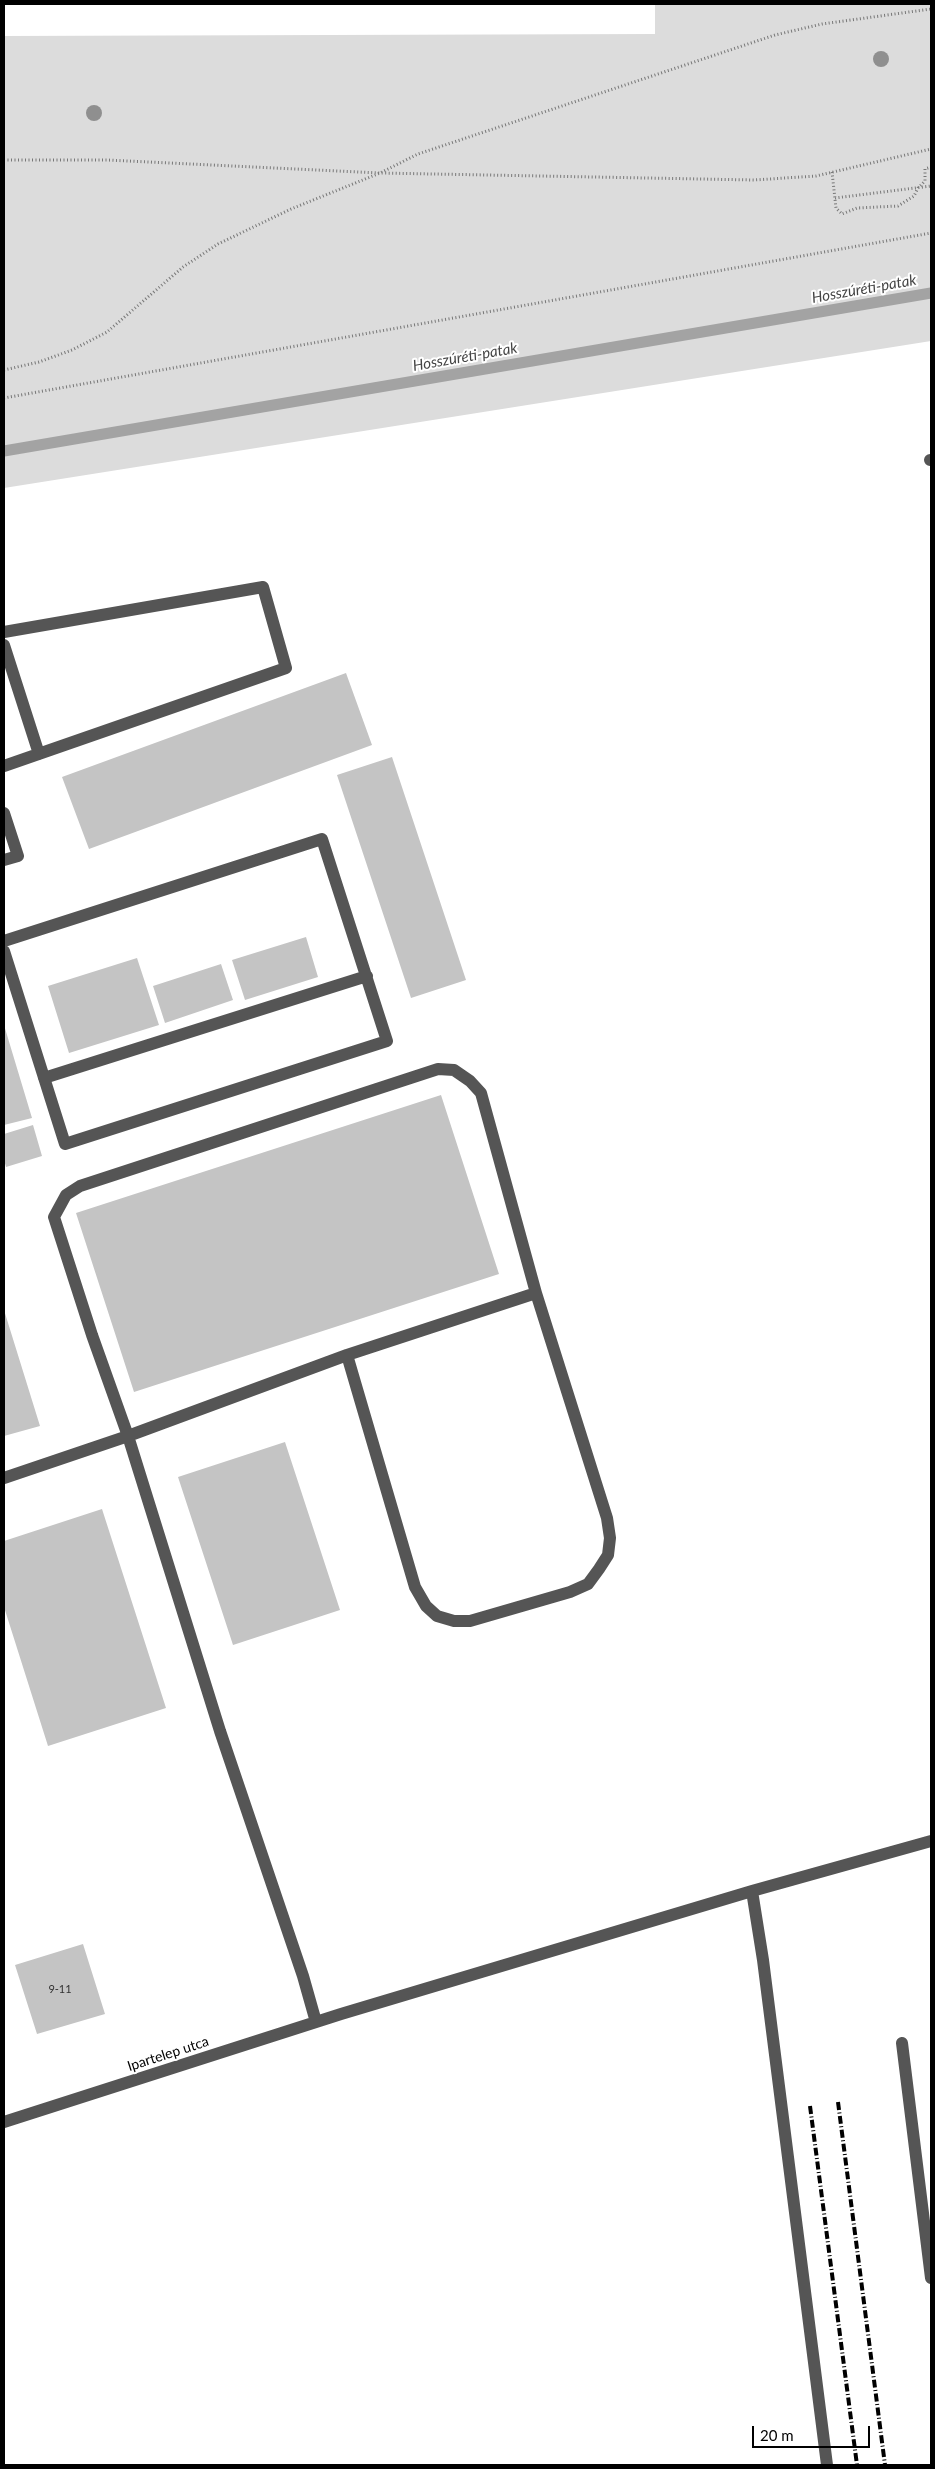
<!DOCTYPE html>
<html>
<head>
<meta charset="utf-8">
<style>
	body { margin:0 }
	#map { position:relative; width:935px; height:2469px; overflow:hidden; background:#fff; font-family:Lato,sans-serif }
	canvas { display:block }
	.frame { position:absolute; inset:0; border:5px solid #000; pointer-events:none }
	.scale { position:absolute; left:752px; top:2426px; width:118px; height:22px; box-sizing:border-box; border:2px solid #000; border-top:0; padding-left:6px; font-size:15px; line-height:18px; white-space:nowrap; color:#000; -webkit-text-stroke:4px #fff; paint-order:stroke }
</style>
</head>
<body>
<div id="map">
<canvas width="935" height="2469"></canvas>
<div class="frame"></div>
<div class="scale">20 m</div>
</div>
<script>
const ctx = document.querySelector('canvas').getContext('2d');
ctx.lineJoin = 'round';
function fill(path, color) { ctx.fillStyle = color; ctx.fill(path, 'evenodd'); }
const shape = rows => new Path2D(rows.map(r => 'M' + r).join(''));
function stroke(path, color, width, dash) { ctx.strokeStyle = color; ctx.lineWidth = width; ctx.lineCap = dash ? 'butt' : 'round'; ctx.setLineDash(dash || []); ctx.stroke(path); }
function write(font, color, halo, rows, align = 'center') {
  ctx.font = font + ' Lato,sans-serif'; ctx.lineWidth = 4; ctx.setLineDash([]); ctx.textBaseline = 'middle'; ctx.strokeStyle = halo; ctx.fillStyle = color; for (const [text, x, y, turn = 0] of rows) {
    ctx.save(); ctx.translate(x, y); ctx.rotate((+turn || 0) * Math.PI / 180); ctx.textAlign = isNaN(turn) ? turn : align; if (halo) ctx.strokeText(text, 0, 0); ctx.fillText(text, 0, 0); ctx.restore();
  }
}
fill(shape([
	[655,4,931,4,931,341,4,488,4,36,655,34]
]), '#dcdcdc');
stroke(shape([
	[4,451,931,293]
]), '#a3a3a3', 11);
fill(shape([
	[346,673,372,745,89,849,62,777],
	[392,757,466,980,411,998,337,775],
	[306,937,318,977,245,1000,232,960],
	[137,958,159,1025,69,1053,48,986],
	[221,964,233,1000,165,1023,153,986],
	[4,1025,32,1118,4,1125],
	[441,1095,499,1274,134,1392,76,1213],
	[33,1125,42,1156,6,1167,4,1160,4,1134],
	[4,1310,40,1426,4,1436],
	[285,1442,340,1610,233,1645,178,1477],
	[102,1509,166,1708,48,1746,4,1607,4,1541],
	[83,1944,105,2014,37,2034,15,1965]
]), '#c4c4c4');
stroke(shape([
	[4,160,107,160,380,173,754,180,816,176,931,149],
	[832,172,836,208,842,214,857,208,898,206,914,196,918,188,925,181,925,169,931,167],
	[835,198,931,186],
	[4,370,39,362,72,350,107,332,183,267,218,244,291,209,380,173,418,154,775,35,822,24,931,9],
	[4,398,931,233]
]), '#777', 3, [1, 2.5]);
stroke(shape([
	[930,460,931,460],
	[4,632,263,587,286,668,4,766],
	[4,645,39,754],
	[4,813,18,856,4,860],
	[4,941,322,839,387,1041,65,1144,4,951],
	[44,1078,367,976],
	[347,1355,415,1587,426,1606,437,1616,454,1621,470,1621,570,1592,588,1584,599,1569,608,1555,610,1538,607,1518,536,1293],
	[4,1478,128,1436,347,1355,536,1293,481,1093,470,1081,454,1070,438,1069,80,1186,66,1195,54,1217,92,1335,128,1436,220,1731,303,1976,316,2022],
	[752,1891,763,1960,827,2465],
	[902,2043,931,2278],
	[4,2122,341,2014,752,1891,931,1841]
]), '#555', 12);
stroke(shape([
	[838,2102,885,2465],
	[810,2106,857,2465]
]), '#000', 4, [8, 2.5, 1, 2.5]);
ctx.fillStyle = '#8f8f8f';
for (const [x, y] of [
	[881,59],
	[94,113]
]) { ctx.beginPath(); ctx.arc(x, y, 8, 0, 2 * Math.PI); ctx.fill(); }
write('11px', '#313131', null, [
	["9-11",60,1989]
]);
write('14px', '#000', '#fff', [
	["Ipartelep utca",168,2054,-18]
]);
write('italic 15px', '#444', '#fff', [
	["Hosszúréti-patak",864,289,-10],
	["Hosszúréti-patak",465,357,-10]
]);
</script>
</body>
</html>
